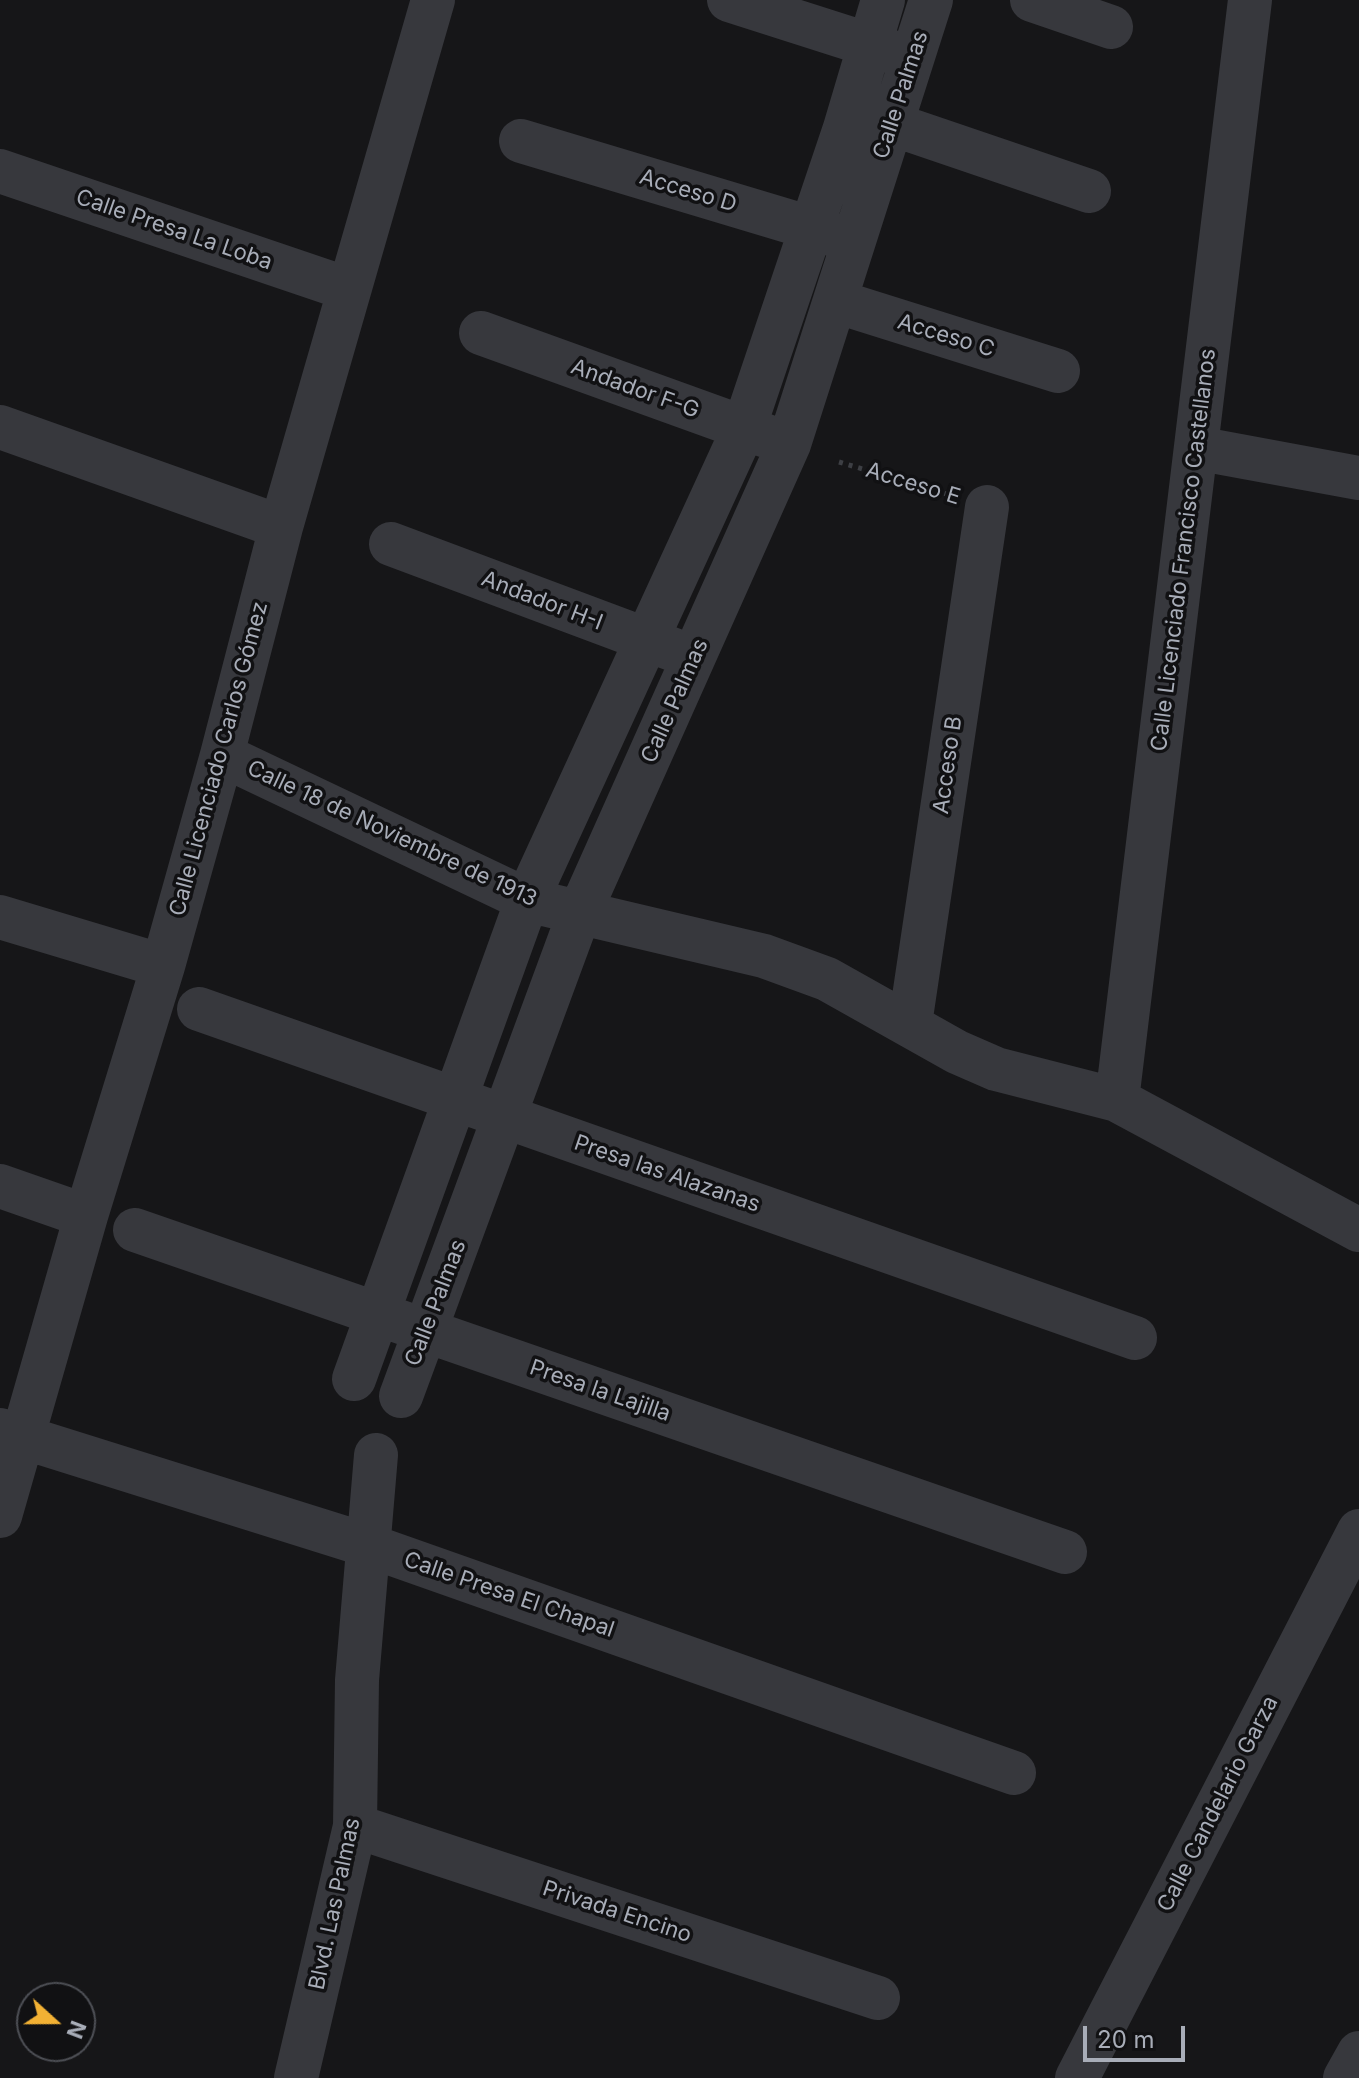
<!DOCTYPE html>
<html>
<head>
<meta charset="utf-8">
<style>
	body { margin:0 }
	#map { position:relative; width:1359px; height:2078px; overflow:hidden; background:#161618; font-family:Inter,sans-serif }
	canvas { display:block }
	.north { position:absolute; left:16px; top:1982px; width:80px; height:80px; box-sizing:border-box; background:#111113; border:2px solid #4d4f55; border-radius:50%; rotate:111deg; font-size:22px; font-weight:700; line-height:32px; text-align:center; color:#a8adb8 }
	.north::after { content:''; display:block; margin:auto; width:28px; height:36px; background:#f2b134; clip-path:polygon(50% 0,100% 100%,50% 72%,0 100%) }
	.scale { position:absolute; left:1083px; top:2026px; width:102px; height:36px; box-sizing:border-box; border:4px solid #a8adb8; border-top:0; padding-left:10px; font-size:24px; line-height:28px; white-space:nowrap; color:#a8adb8; -webkit-text-stroke:6px #111113; paint-order:stroke }
</style>
</head>
<body>
<div id="map">
<canvas width="1359" height="2078"></canvas>
<div class="north">N</div>
<div class="scale">20 m</div>
</div>
<script>
const ctx = document.querySelector('canvas').getContext('2d');
ctx.lineJoin = 'round';
const shape = rows => new Path2D(rows.map(r => 'M' + r).join(''));
function stroke(path, color, width, dash) { ctx.strokeStyle = color; ctx.lineWidth = width; ctx.lineCap = dash ? 'butt' : 'round'; ctx.setLineDash(dash || []); ctx.stroke(path); }
function write(font, color, halo, rows, align = 'center') {
  ctx.font = font + ' Inter,sans-serif'; ctx.lineWidth = 7; ctx.setLineDash([]); ctx.textBaseline = 'middle'; ctx.strokeStyle = halo; ctx.fillStyle = color; for (const [text, x, y, turn = 0] of rows) {
    ctx.save(); ctx.translate(x, y); ctx.rotate((+turn || 0) * Math.PI / 180); ctx.textAlign = isNaN(turn) ? turn : align; if (halo) ctx.strokeText(text, 0, 0); ctx.fillText(text, 0, 0); ctx.restore();
  }
}
stroke(shape([
	[839,462,953,496]
]), '#3d3f44', 5, [4, 6]);
stroke(shape([
	[729,0,895,53],
	[1032,0,1111,27],
	[892,124,1089,191],
	[521,141,841,237],
	[0,171,348,289],
	[835,301,1058,371],
	[481,333,772,438],
	[0,427,281,527],
	[1196,448,1359,478],
	[391,544,677,651],
	[222,755,527,900,764,956,827,979,957,1052,996,1069,1117,1100,1359,1230],
	[0,917,163,966],
	[199,1009,1135,1338],
	[910,1024,987,507],
	[1117,1100,1250,0],
	[0,1186,86,1216],
	[135,1230,1065,1552],
	[354,1379,527,900,744,428,845,128,883,0],
	[401,1396,579,914,789,444,931,0],
	[0,1430,370,1546,1014,1773],
	[0,1516,86,1216,163,966,222,755,281,527,433,0],
	[355,1826,878,1998],
	[296,2078,355,1826,357,1680,376,1455],
	[1077,2078,1359,1531],
	[1345,2078,1359,2053]
]), '#37383d', 44);
write('22px', '#a8adb8', '#111113', [
	["Calle Palmas",901,95,-72],
	["Acceso D",688,191,17],
	["Calle Presa La Loba",174,230,19],
	["Acceso C",946,336,17],
	["Andador F-G",635,389,20],
	["Acceso E",913,484,17],
	["Calle Licenciado Francisco Castellanos",1184,550,-83],
	["Andador H-I",542,601,21],
	["Calle Palmas",675,701,-66],
	["Calle Licenciado Carlos Gómez",219,759,-75],
	["Acceso B",948,765,-82],
	["Calle 18 de Noviembre de 1913",392,834,25],
	["Presa las Alazanas",667,1174,19],
	["Calle Palmas",436,1303,-69],
	["Presa la Lajilla",600,1391,19],
	["Calle Presa El Chapal",509,1595,19],
	["Calle Candelario Garza",1218,1804,-63],
	["Blvd. Las Palmas",335,1904,-78],
	["Privada Encino",617,1912,18]
]);
</script>
</body>
</html>
